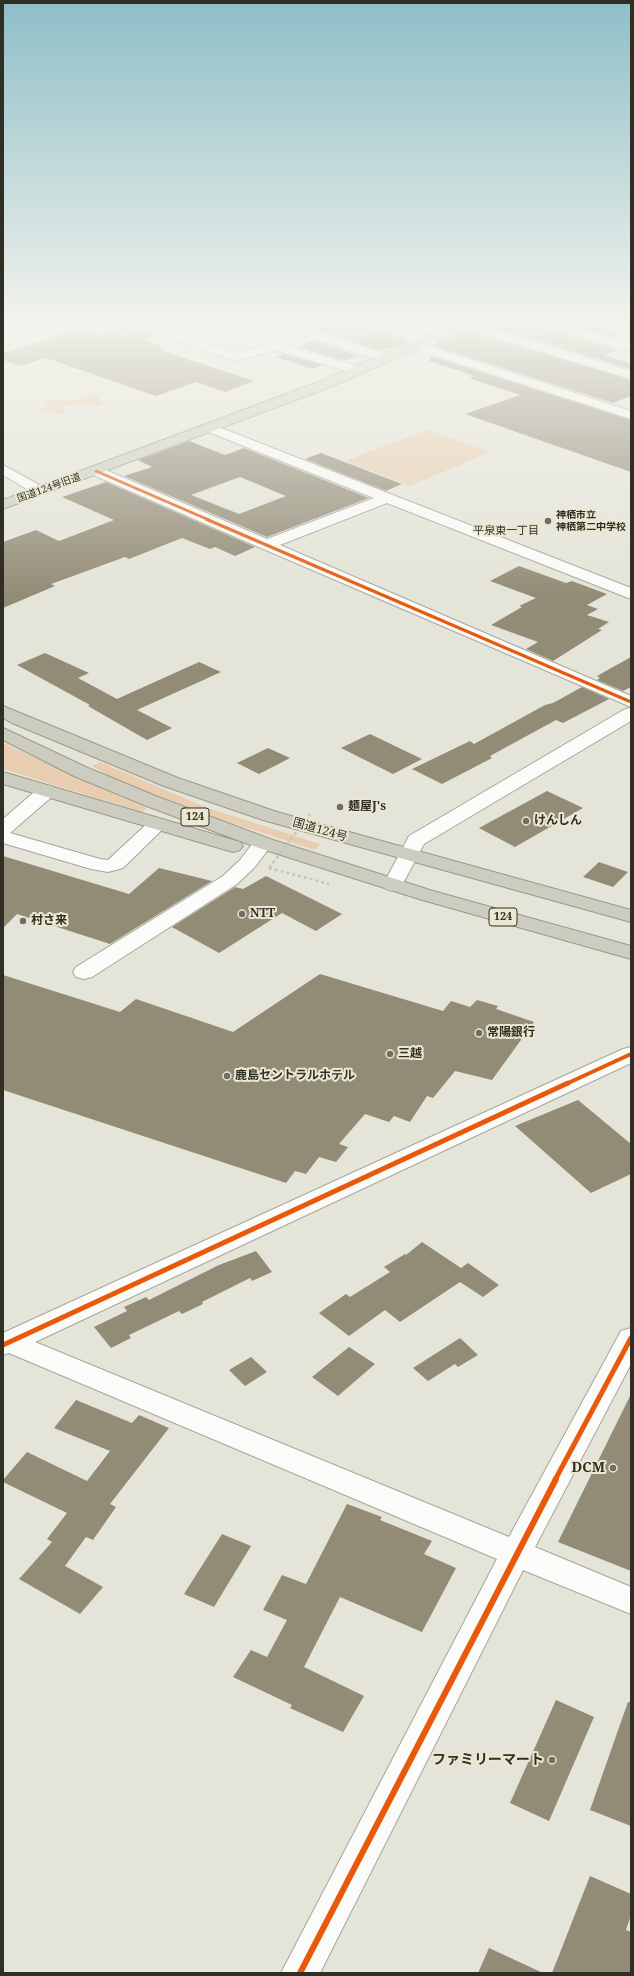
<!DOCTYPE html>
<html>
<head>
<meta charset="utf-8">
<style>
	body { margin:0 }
	#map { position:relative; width:634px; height:1976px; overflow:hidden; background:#e5e4d8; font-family:"Noto Serif",serif }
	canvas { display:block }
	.frame { position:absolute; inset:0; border:4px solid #302f26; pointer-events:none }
</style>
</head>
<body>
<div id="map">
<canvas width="634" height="1976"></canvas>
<div class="frame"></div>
</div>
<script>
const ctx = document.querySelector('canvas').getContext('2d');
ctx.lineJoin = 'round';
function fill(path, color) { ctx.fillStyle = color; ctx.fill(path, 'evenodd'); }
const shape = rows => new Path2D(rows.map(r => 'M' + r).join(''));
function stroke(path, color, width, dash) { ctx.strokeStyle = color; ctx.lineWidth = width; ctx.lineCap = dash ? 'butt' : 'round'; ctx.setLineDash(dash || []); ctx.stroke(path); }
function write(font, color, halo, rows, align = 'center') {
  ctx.font = font + ' "Noto Serif","Noto Sans JP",serif'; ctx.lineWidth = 4; ctx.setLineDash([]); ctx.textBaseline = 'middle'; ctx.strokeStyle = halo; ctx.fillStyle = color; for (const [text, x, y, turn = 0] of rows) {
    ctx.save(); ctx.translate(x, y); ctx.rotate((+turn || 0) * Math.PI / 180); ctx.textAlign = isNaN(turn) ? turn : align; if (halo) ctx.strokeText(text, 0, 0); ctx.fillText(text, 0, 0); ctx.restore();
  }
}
fill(shape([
	[86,395,96,396,105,404,97,407,83,403,62,407,64,412,62,415,38,410,39,408,49,407,44,404,51,400,80,400,81,398],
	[426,430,490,452,410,486,345,461],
	[3,743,89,783,147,808,142,812,3,769],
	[100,762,205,807,320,844,315,850,186,808,112,778,92,766]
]), '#e9cdb1');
fill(shape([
	[142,320,193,320,193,324,173,330],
	[301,320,353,320,406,340,407,343,391,349,387,348,381,351,300,324],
	[485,320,530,320,533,324,618,350,604,355,631,364,631,369,479,323],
	[556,320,572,320,618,332,609,336],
	[125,326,156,336,144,340,161,345,157,346,163,349,160,350,254,381,225,392,196,382,156,396,46,358,20,366,3,360,3,353,81,329,103,335],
	[465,330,631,380,631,396,613,403,434,346,440,341],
	[314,340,360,356,347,360,339,359,301,348,306,346,301,345],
	[284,354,322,365,313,369,275,357],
	[430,356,631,420,631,472,465,414,520,395,469,378,475,376,429,361],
	[189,441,225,455,244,448,369,498,267,537,124,476,152,467,138,460],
	[240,477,286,496,239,514,191,495],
	[321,453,402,484,386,491,305,459],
	[106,482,255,547,235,556,215,547,210,549,182,538,129,559,125,557,51,584,55,586,3,608,3,542,36,530,59,541,114,520,62,497],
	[519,566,566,583,572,581,607,594,587,605,598,609,587,615,609,622,598,629,602,630,553,661,526,649,538,642,491,625,522,607,519,606,536,598,490,581],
	[45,653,89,673,78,678,117,699,199,662,221,672,137,710,172,728,147,740,88,706,90,705,17,665],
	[631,657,631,687,623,691,597,680,600,678,597,676],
	[582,687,609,699,563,723,556,720,490,756,492,758,442,784,412,769,470,741,474,744,545,705,553,703],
	[370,734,422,759,393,774,341,748],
	[268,748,290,758,259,774,237,763],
	[547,791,583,808,515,847,479,828],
	[3,856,129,894,159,868,212,881,110,944,17,914,3,928],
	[599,862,628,872,613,887,583,877],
	[266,876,342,914,316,931,282,913,219,953,172,927,235,887,243,889],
	[320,974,443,1011,451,1001,470,1007,477,1000,498,1006,496,1009,534,1022,492,1080,455,1071,433,1098,427,1096,410,1122,394,1116,389,1122,365,1114,339,1144,348,1147,336,1162,319,1157,306,1174,295,1171,286,1183,3,1090,3,975,120,1012,136,999,233,1032],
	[578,1100,631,1144,631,1174,591,1193,515,1126],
	[422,1242,461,1268,468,1263,499,1285,483,1297,460,1282,400,1322,385,1310,349,1336,319,1313,346,1294,350,1297,390,1272,384,1267,405,1254,406,1255],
	[256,1251,272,1272,252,1281,250,1278,202,1302,203,1304,182,1314,179,1311,129,1335,131,1338,111,1348,94,1327,127,1311,124,1307,146,1297,149,1300,219,1265],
	[460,1338,478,1355,458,1367,455,1364,428,1381,413,1368],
	[349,1347,375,1364,338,1396,312,1377],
	[251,1357,267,1372,245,1386,229,1370],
	[631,1394,631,1571,558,1542],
	[76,1400,132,1423,139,1415,169,1428,110,1504,116,1507,93,1540,86,1537,65,1566,103,1587,80,1614,19,1579,52,1542,47,1539,67,1513,3,1482,3,1480,27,1452,87,1481,110,1451,54,1428],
	[347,1504,382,1517,380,1520,432,1541,424,1554,456,1568,422,1632,340,1597,304,1667,364,1696,343,1732,290,1708,292,1705,233,1677,251,1650,267,1657,287,1620,263,1610,282,1575,306,1584],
	[222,1534,251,1546,214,1607,184,1594],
	[556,1700,594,1717,549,1821,510,1803],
	[628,1702,631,1702,631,1826,590,1810],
	[590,1876,631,1894,631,1915,626,1930,631,1932,631,1973,552,1973],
	[489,1948,543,1973,478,1973]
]), '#928b76');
const minor = shape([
	[119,320,137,320,236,353,276,342,361,367,363,370,357,374,276,350,236,361,121,323,119,320],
	[361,320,379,320,422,336,437,338,439,341,433,345,416,342,363,323,361,320],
	[464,320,631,371,631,379,460,327,458,324,464,320],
	[531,320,550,320,631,344,631,352,533,323,531,320],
	[289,322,389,355,391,358,385,362,381,361,285,329,283,326,289,322],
	[414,341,631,411,631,419,410,348,408,345,410,342,414,341],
	[211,424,631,588,631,599,387,503,280,545,631,696,631,707,261,548,91,474,89,471,91,468,96,467,101,468,267,539,374,498,206,431,204,428,206,425,211,424],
	[3,465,45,488,47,491,45,494,35,494,3,475,3,465],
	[631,708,631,721,424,844,400,889,393,891,386,889,383,885,409,836,625,709,631,708],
	[47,785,54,787,56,791,54,795,10,833,100,859,108,860,151,820,158,818,165,820,168,824,123,868,108,872,91,869,3,843,3,819,40,787,47,785],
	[263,837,270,839,273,843,254,868,237,884,92,977,84,979,76,977,73,972,76,967,223,876,240,860,256,839,263,837],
	[631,1047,631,1063,35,1342,509,1537,621,1331,631,1328,631,1364,535,1547,631,1587,631,1614,523,1570,320,1973,281,1973,497,1559,9,1353,3,1355,3,1333,623,1049,631,1047]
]);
const highway = shape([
	[463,320,479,320,477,323,328,388,3,509,3,500,318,382,463,320],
	[3,706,178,778,277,812,631,910,631,922,263,820,164,786,12,723,3,718,3,706],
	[3,728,88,768,158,797,270,839,433,891,631,946,631,959,419,899,256,847,144,805,74,776,3,740,3,728],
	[3,772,240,842,243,846,240,850,233,852,226,850,3,784,3,772]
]);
stroke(minor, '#a7a59c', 2);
stroke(highway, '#999a88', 2);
stroke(shape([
	[269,868,329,884]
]), '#c5c4c0', 2.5, [3, 3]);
fill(minor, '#fbfbf9');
fill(highway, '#cccdc0');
stroke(shape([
	[269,868,310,814]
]), '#c5c4c0', 2.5, [3, 3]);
stroke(shape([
	[96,471,209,520]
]), '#e8590c', 2.5);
stroke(shape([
	[206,519,631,702]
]), '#e8590c', 3);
stroke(shape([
	[566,1084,631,1054]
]), '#e8590c', 4);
stroke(shape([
	[3,1345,568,1083],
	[555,1480,631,1338]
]), '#e8590c', 5);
stroke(shape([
	[300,1973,556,1479]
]), '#e8590c', 6);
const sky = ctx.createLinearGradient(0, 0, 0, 597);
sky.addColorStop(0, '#8ebec7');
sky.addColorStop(0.54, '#f3f3ed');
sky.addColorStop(1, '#f3f3ed00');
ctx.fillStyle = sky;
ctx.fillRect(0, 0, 634, 597);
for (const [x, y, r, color] of [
	[548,521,4,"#6f6e64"],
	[340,807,4,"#6f6e64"],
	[526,821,4,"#6f6e64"],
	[242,914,4,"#6f6e64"],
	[23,921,4,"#6f6e64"],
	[479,1033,4,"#6f6e64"],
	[390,1054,4,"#6f6e64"],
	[227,1076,4,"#6f6e64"],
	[613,1468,4,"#6f6e64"],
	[552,1760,4,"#6f6e64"]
]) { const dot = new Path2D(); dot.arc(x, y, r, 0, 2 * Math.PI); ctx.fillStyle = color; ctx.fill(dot); stroke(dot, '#ebe8d2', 1.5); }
write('10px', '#302f26', '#ebe8d2', [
	["国道124号旧道",49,488,-20]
]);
write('bold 10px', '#302f26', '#ebe8d2', [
	["神栖市立",556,515],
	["神栖第二中学校",556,527]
], 'left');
write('11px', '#302f26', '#ebe8d2', [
	["平泉東一丁目",506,531]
]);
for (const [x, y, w] of [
	[195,817,28],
	[503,917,28]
]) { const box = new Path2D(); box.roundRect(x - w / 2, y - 9, w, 18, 3); ctx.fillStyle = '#ebe8d2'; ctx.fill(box); stroke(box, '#302f26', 1); }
write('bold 11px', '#302f26', null, [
	["124",195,817],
	["124",503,917]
]);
write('bold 12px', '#302f26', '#ebe8d2', [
	["麺屋J's",348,807],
	["けんしん",534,821],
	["NTT",250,914],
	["村さ来",31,921],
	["常陽銀行",487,1033],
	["三越",398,1054],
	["鹿島セントラルホテル",235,1076]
], 'left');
write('12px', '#302f26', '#ebe8d2', [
	["国道124号",320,830,16]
]);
write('bold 14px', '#302f26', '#ebe8d2', [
	["DCM",605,1468],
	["ファミリーマート",544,1760]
], 'right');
</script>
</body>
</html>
